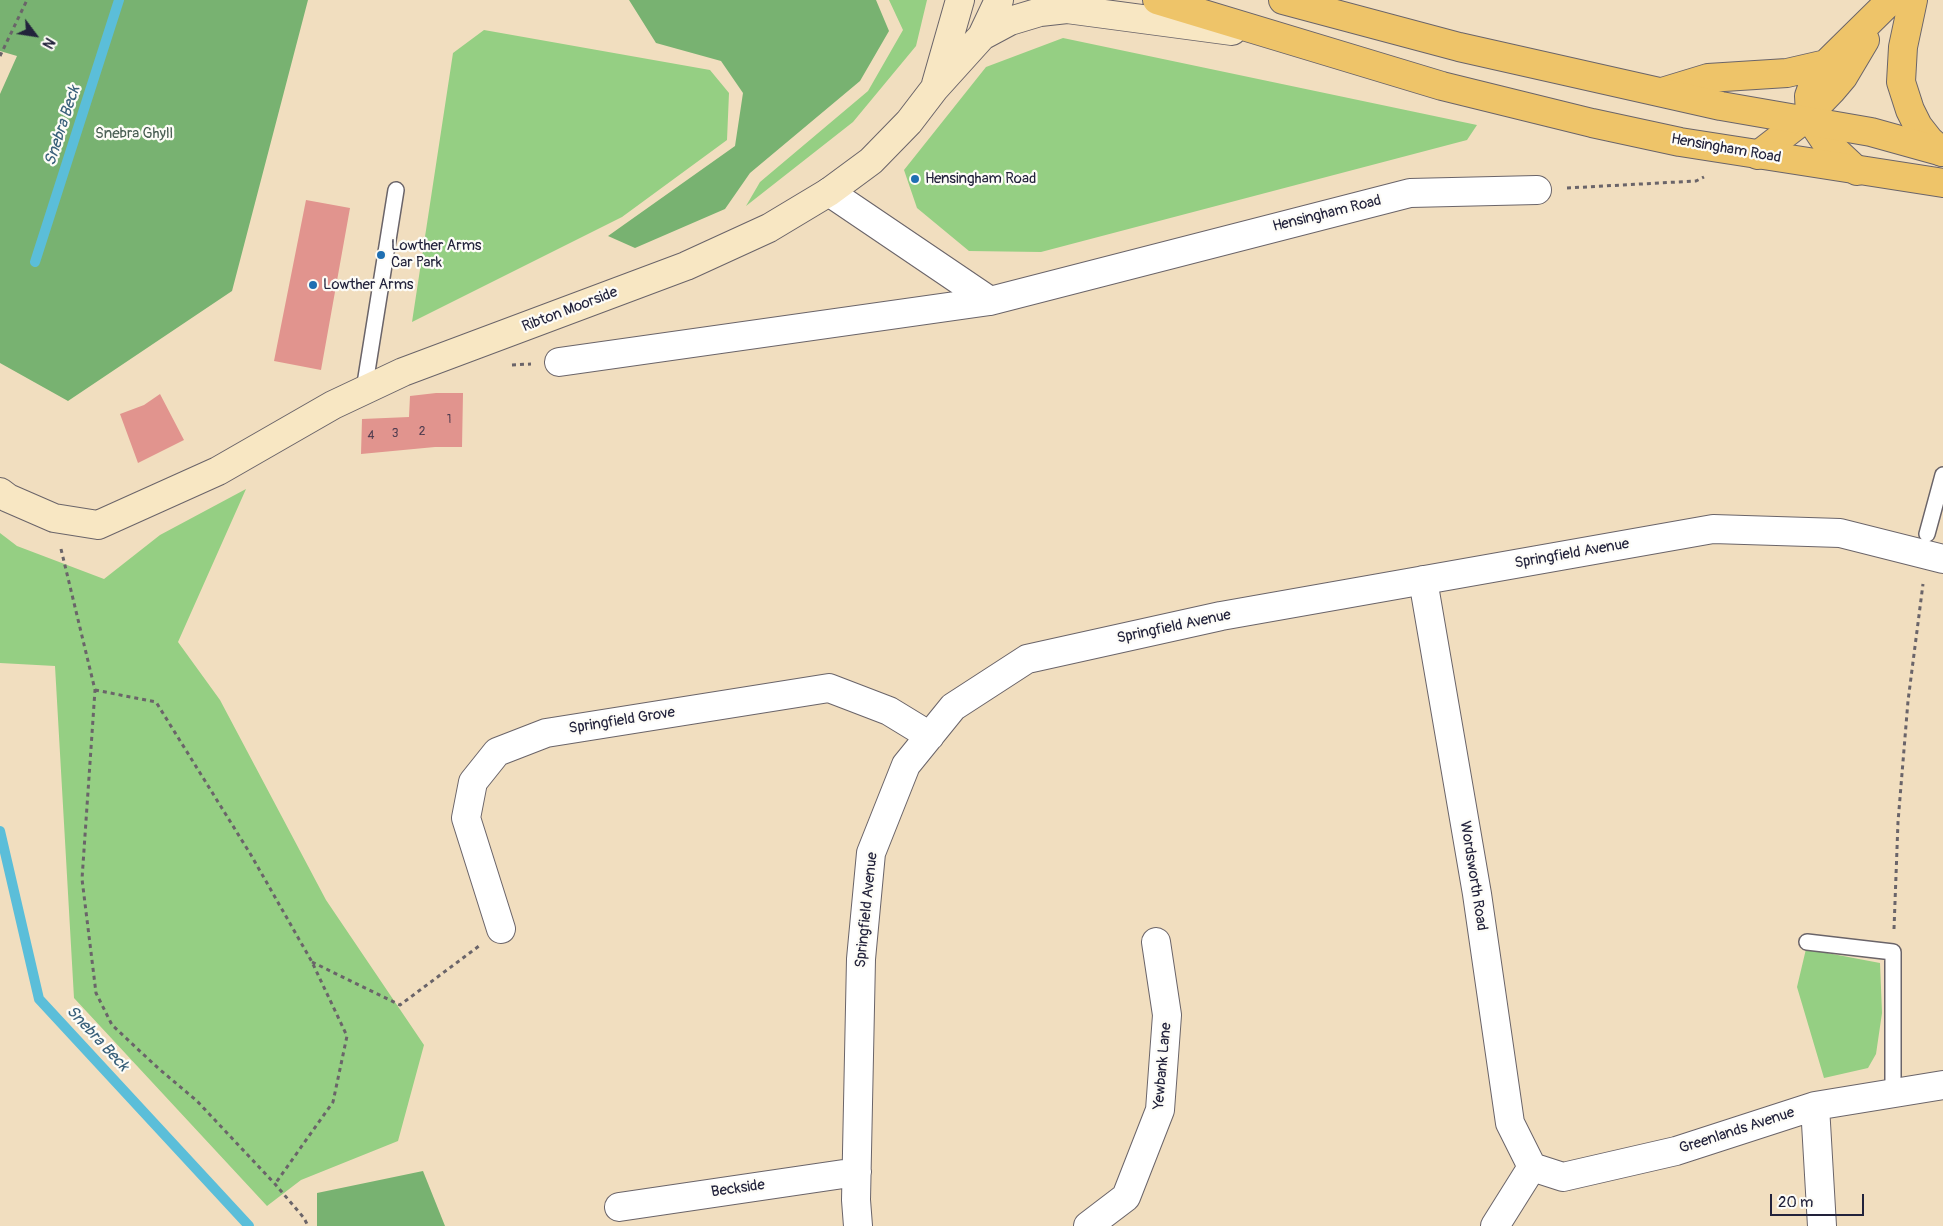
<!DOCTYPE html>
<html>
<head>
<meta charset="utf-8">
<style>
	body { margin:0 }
	#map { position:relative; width:1943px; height:1226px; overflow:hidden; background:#f1debf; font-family:Pangolin,sans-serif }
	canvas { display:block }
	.north { position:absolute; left:10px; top:10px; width:50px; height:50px; -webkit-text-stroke:4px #fdfcf7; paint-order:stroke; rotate:121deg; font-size:14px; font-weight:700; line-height:20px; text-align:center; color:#22223b }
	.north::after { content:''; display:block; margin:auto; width:18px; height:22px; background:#22223b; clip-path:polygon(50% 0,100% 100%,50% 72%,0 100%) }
	.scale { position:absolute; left:1770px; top:1194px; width:94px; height:22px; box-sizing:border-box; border:2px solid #22223b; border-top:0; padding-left:6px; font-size:15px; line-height:18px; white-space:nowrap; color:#22223b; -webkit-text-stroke:4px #fdfcf7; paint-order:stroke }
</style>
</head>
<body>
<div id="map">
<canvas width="1943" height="1226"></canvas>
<div class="north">N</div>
<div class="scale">20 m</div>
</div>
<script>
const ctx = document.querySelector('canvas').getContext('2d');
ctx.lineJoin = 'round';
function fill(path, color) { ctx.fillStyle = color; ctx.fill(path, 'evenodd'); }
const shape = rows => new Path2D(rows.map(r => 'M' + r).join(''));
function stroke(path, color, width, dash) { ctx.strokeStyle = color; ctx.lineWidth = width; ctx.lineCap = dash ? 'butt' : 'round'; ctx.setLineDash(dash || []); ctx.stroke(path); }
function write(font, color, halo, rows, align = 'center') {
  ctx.font = font + ' Pangolin,sans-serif'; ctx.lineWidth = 4.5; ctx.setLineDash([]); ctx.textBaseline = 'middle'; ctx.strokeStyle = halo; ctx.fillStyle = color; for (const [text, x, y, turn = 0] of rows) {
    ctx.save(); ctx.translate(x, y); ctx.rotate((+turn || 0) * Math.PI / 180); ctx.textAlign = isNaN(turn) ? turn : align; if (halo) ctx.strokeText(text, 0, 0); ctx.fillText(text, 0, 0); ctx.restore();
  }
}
fill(shape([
	[889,0,927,0,916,46,853,122,746,206,760,182,868,91,903,30],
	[484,30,710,70,729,93,727,140,622,217,412,322,453,53],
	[1063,38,1477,125,1467,140,1041,252,969,251,917,208,904,170,986,67],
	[246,489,178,642,220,700,326,900,424,1045,398,1141,301,1180,267,1206,74,998,55,666,0,663,0,533,17,546,104,579,160,535],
	[1806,949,1880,963,1882,1013,1876,1054,1868,1068,1824,1078,1797,987]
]), '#95cf83');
fill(shape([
	[0,0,308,0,232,291,68,401,0,363,0,94,17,56,0,51],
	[629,0,876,0,889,31,860,81,750,173,725,209,635,248,608,236,735,146,743,93,721,61,656,43],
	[423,1171,445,1226,317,1226,317,1193]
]), '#78b271');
stroke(shape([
	[35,262,119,0],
	[0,831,39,999,249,1226]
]), '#5bbed9', 10);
fill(shape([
	[306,200,350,208,321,370,274,361],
	[436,393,463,393,462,447,435,447,361,454,362,419,409,417,410,396],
	[160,394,184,440,138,463,120,414,144,405]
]), '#e1948e');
const lane = shape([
	[364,390,396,190],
	[1927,534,1943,475],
	[1807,942,1893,952,1893,1093]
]);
const street = shape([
	[829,192,990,301],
	[559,362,990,301,1410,193,1537,190],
	[1423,580,1477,894,1510,1123,1532,1167],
	[501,929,466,818,473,782,497,752,546,733,829,688,889,711,930,736],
	[1815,1106,1822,1226],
	[1532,1167,1563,1177,1676,1151,1815,1106,1943,1085],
	[619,1207,857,1172],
	[858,1226,856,1200,861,959,871,853,906,765,953,707,1027,659,1221,616,1713,529,1840,533,1943,559],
	[1088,1226,1126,1197,1160,1110,1167,1015,1156,942],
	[1495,1226,1532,1167]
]);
const secondary = shape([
	[982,36,999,0],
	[936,84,960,0],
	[0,492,8,498,54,518,98,525,218,471,333,405,403,372,686,266,769,228,829,192,871,161,909,122,935,88,982,36,1010,21,1040,12,1067,9,1232,31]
]);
const primary = shape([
	[1913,0,1903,47,1901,82,1910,110,1918,126,1929,140,1942,152],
	[1662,92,1708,78,1787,73,1826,64],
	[1758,155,1802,121,1832,90,1843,77,1865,40],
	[1857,171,1825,141,1813,123,1810,114,1809,96,1813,85,1826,64,1891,0]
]);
const highway = shape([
	[1157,0,1442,86,1592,123,1680,142,1943,183],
	[1283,0,1459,47,1721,106,1871,132,1943,152]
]);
stroke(lane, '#6a6469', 18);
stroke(street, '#6a6469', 30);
stroke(secondary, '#6a6469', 30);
stroke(primary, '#6a6469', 30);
stroke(highway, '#6a6469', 30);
stroke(shape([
	[0,56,27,0],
	[1567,188,1696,181,1704,177],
	[512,365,531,364],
	[61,549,95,690,82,879,96,993,112,1025,158,1068,197,1101,275,1184,304,1218,308,1226],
	[95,690,156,702,251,855,312,962,347,1036,333,1102,275,1184],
	[1894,929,1898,822,1908,701,1923,584],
	[312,962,400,1005,479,946]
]), '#6a6469', 3, [4, 4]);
stroke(lane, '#fff', 15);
stroke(street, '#fff', 28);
stroke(secondary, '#f8e7c3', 28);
stroke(primary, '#eec469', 28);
stroke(highway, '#eec469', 28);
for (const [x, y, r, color] of [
	[915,179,5,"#1f6fb2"],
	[381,255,5,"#1f6fb2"],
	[313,285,5,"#1f6fb2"]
]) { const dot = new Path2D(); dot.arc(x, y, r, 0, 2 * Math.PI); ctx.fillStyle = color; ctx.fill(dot); stroke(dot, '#fdfcf7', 2); }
write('12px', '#523e50', null, [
	["1",449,420],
	["2",422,432],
	["3",395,434],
	["4",371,436]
]);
write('15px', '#4a5f54', '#fdfcf7', [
	["Snebra Ghyll",134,134]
]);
write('15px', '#22223b', '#fdfcf7', [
	["Hensingham Road",1726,149,10],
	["Hensingham Road",1327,214,-14],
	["Ribton Moorside",570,310,-21],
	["Springfield Avenue",1572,554,-10],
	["Springfield Avenue",1174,627,-12],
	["Springfield Grove",622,721,-9],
	["Wordsworth Road",1473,876,81],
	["Springfield Avenue",867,910,-84],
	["Yewbank Lane",1163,1066,-85],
	["Greenlands Avenue",1737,1131,-18],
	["Beckside",738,1189,-8]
]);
write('15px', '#22223b', '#fdfcf7', [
	["Hensingham Road",925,179],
	["Lowther Arms",391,246],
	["Car Park",391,263],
	["Lowther Arms",323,285]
], 'left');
write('italic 16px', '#39607a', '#fdfcf7', [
	["Snebra Beck",63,126,-72],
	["Snebra Beck",97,1039,47]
]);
</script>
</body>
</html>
